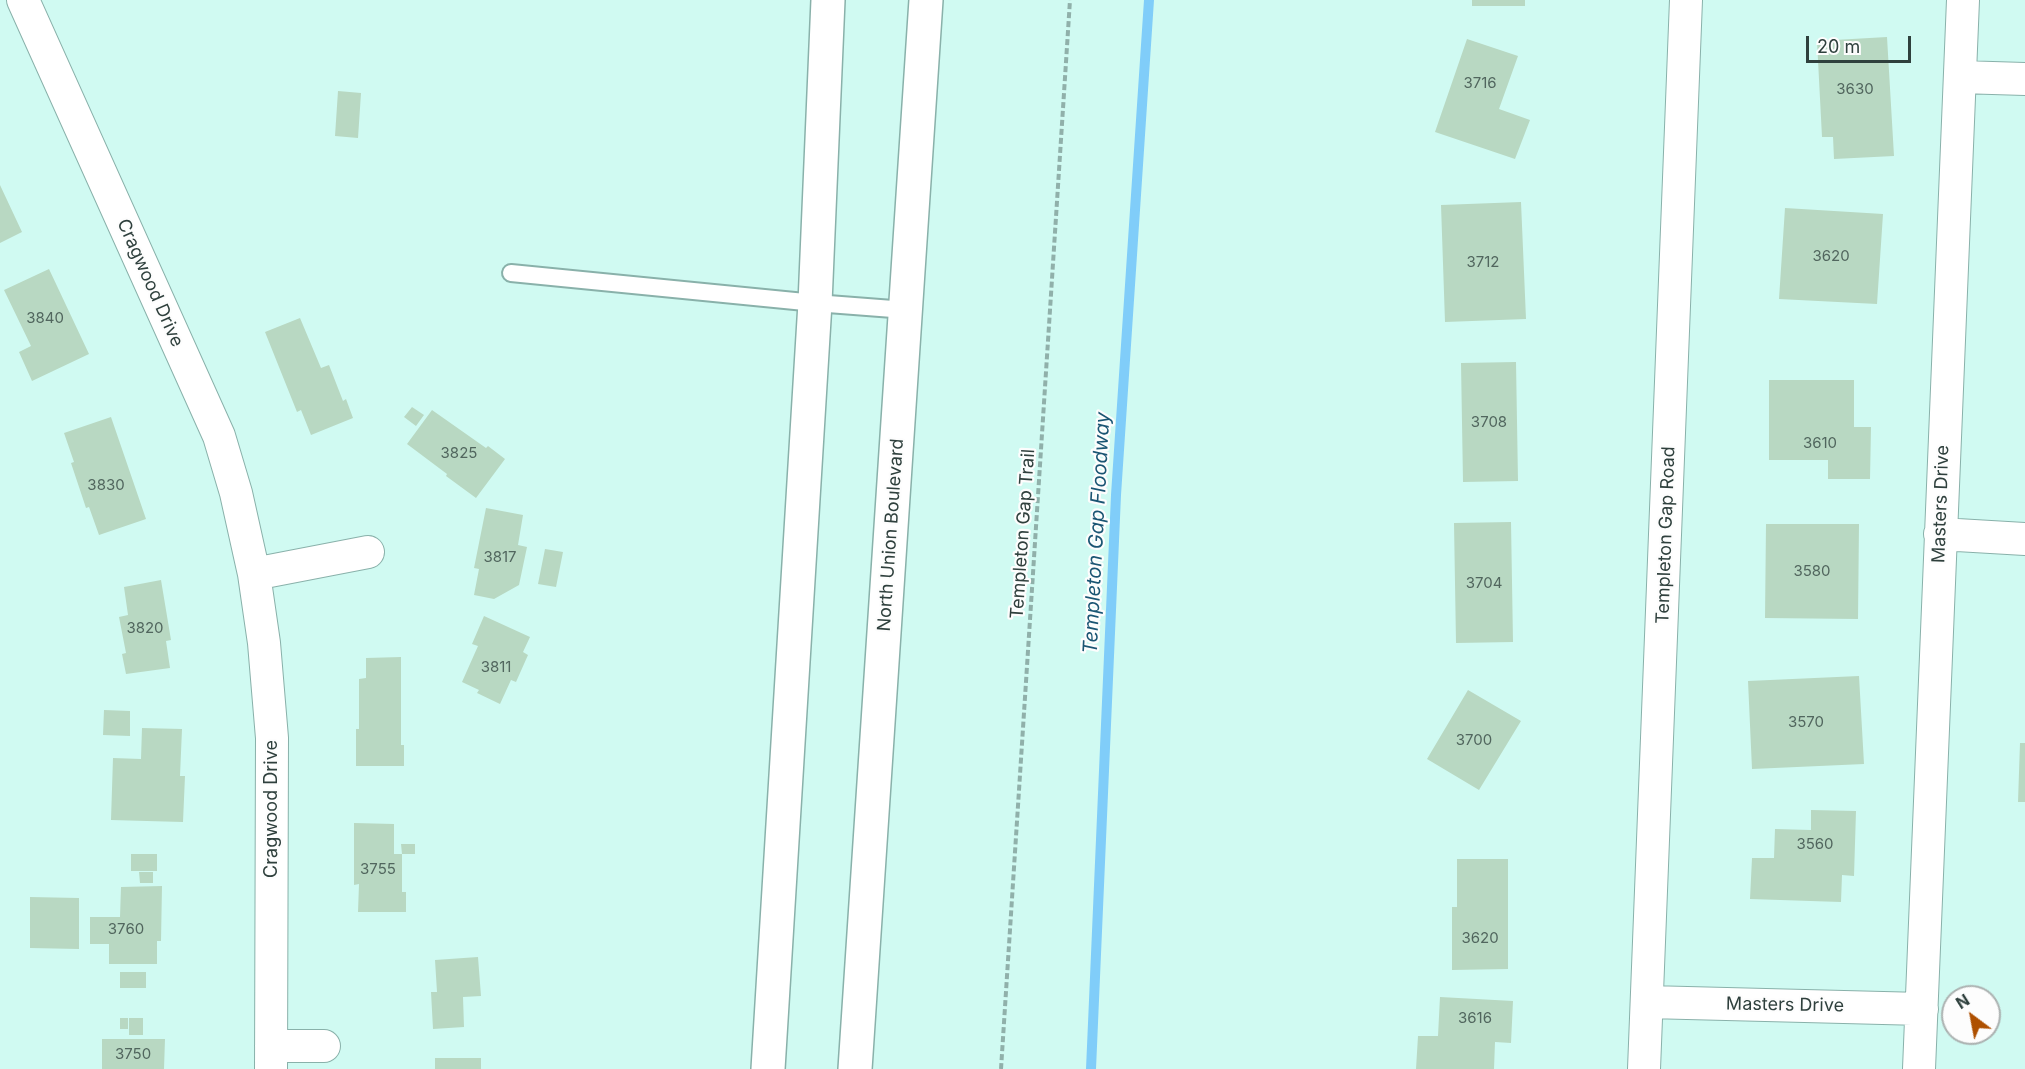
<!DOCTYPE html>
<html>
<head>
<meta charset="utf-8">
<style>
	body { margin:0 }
	#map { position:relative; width:2025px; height:1069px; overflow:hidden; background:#d0faf2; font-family:Inter,sans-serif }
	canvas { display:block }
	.north { position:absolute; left:1941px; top:985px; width:60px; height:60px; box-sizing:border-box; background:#fdfdfd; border:2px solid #abb1b0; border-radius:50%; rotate:328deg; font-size:16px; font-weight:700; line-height:24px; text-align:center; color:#2f403d }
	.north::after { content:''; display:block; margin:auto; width:21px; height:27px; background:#ae5000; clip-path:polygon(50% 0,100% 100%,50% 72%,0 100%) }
	.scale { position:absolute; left:1806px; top:36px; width:105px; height:27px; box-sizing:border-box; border:3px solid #2f403d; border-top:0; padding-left:8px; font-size:18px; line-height:21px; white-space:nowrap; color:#2f403d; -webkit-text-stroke:4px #fdfdfd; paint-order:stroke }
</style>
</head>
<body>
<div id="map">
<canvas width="2025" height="1069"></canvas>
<div class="north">N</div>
<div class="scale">20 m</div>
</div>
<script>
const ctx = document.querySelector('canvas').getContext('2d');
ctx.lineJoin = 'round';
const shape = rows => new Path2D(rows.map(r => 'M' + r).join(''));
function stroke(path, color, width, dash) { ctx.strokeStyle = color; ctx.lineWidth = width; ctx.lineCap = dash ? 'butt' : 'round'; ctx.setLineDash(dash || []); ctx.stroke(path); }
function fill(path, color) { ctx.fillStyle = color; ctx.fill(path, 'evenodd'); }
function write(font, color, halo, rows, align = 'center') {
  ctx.font = font + ' Inter,sans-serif'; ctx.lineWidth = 4.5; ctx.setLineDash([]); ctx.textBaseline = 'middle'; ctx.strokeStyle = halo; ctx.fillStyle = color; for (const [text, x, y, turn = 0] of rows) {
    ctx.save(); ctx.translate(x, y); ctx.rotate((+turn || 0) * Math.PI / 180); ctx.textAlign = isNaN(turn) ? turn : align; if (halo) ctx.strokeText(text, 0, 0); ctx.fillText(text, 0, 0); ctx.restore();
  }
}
stroke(shape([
	[1091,1069,1116,495,1149,0]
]), '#80cdf9', 10);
fill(shape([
	[1472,0,1525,0,1525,6,1472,6],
	[1887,37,1894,156,1834,159,1833,137,1822,137,1817,41],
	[1467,39,1518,56,1499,109,1530,120,1515,159,1435,132],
	[338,91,361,93,358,138,335,136],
	[0,185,22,232,0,243],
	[1521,202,1526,319,1445,322,1441,205],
	[1785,208,1883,214,1877,304,1779,299],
	[49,269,89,354,32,381,19,352,31,346,4,290],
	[300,318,321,368,329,365,343,401,346,399,353,418,311,435,301,410,297,412,265,332],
	[1516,362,1518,481,1463,482,1461,363],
	[1769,380,1854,380,1854,427,1871,427,1870,479,1828,479,1828,460,1769,460],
	[412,407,424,415,416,426,404,417],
	[432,410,486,448,488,446,505,459,476,498,446,476,447,474,407,444],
	[111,417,146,519,99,535,89,507,86,508,71,463,74,462,64,433],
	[486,508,523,515,518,545,527,547,519,585,494,599,474,595,479,569,474,568],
	[1511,522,1513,642,1456,643,1454,523],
	[1766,524,1859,524,1858,619,1765,618],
	[545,549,563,552,556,587,538,584],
	[161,580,171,640,166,641,170,668,126,674,122,654,126,653,119,617,128,615,124,587],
	[484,616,530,637,523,652,528,655,516,682,511,680,500,704,477,693,479,690,462,682,478,646,472,644],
	[401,657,401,745,404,745,404,766,356,766,356,729,359,729,359,679,366,678,366,658],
	[1859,676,1864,764,1752,769,1748,681],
	[1468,690,1521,721,1479,790,1427,759],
	[104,710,130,711,130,736,103,735],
	[142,728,182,729,180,776,185,776,183,822,111,820,113,758,141,759],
	[2020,743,2025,743,2025,802,2018,802],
	[1811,810,1856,811,1854,876,1842,875,1841,902,1750,899,1752,858,1774,858,1775,829,1811,830],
	[354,823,394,824,394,854,402,854,401,844,415,844,415,854,402,854,402,892,406,892,406,912,358,912,359,884,354,885],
	[131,854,157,854,157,871,131,871],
	[1457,859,1508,859,1508,969,1452,970,1452,907,1457,907],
	[139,872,153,872,153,883,140,883],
	[162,886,161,941,157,941,157,964,109,964,109,944,90,944,90,917,120,917,121,887],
	[30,897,79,898,79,949,30,948],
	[478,957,481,996,463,997,464,1027,433,1029,431,992,437,992,435,960],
	[120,972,146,972,146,988,120,988],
	[1440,997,1513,1001,1511,1043,1495,1042,1494,1069,1416,1069,1418,1036,1438,1036],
	[120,1018,128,1018,128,1029,120,1029],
	[129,1018,143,1018,143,1035,129,1035],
	[102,1039,165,1039,164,1069,102,1069],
	[435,1058,481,1058,481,1069,435,1069]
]), '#b8d8c2');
const service = shape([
	[511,273,815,303,906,310]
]);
const minor = shape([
	[23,0,219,436,236,493,254,574,264,643,272,738,271,1069],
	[1960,77,2025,79],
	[1940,534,2025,539],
	[254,574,368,552],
	[1648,1002,1922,1009],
	[271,1046,324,1046],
	[1644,1069,1686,0],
	[1919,1069,1963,0]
]);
const primary = shape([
	[768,1069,815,303,828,0],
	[855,1069,926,0]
]);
stroke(service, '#89b1aa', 20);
stroke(minor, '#89b1aa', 34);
stroke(primary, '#89b1aa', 36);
stroke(shape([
	[1001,1069,1070,0]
]), '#90b0aa', 4, [6, 3]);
stroke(service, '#fff', 16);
stroke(minor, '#fff', 32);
stroke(primary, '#fff', 33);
write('15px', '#51665e', null, [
	["3716",1480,83],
	["3630",1855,89],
	["3620",1831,256],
	["3712",1483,262],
	["3840",45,318],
	["3708",1489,422],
	["3610",1820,443],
	["3825",459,453],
	["3830",106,485],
	["3817",500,557],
	["3580",1812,571],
	["3704",1484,583],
	["3820",145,628],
	["3811",496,667],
	["3570",1806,722],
	["3700",1474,740],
	["3560",1815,844],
	["3755",378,869],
	["3760",126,929],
	["3620",1480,938],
	["3616",1475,1018],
	["3750",133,1054]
]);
write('18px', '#2f403d', '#fdfdfd', [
	["Cragwood Drive",150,283,66],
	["Masters Drive",1941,504,-88],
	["Templeton Gap Trail",1023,534,-86],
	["North Union Boulevard",891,535,-86],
	["Templeton Gap Road",1666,535,-88],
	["Cragwood Drive",272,809,-90],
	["Masters Drive",1785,1005,1]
]);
write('italic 20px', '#1a5573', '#fdfdfd', [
	["Templeton Gap Floodway",1097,533,-87]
]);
</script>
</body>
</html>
